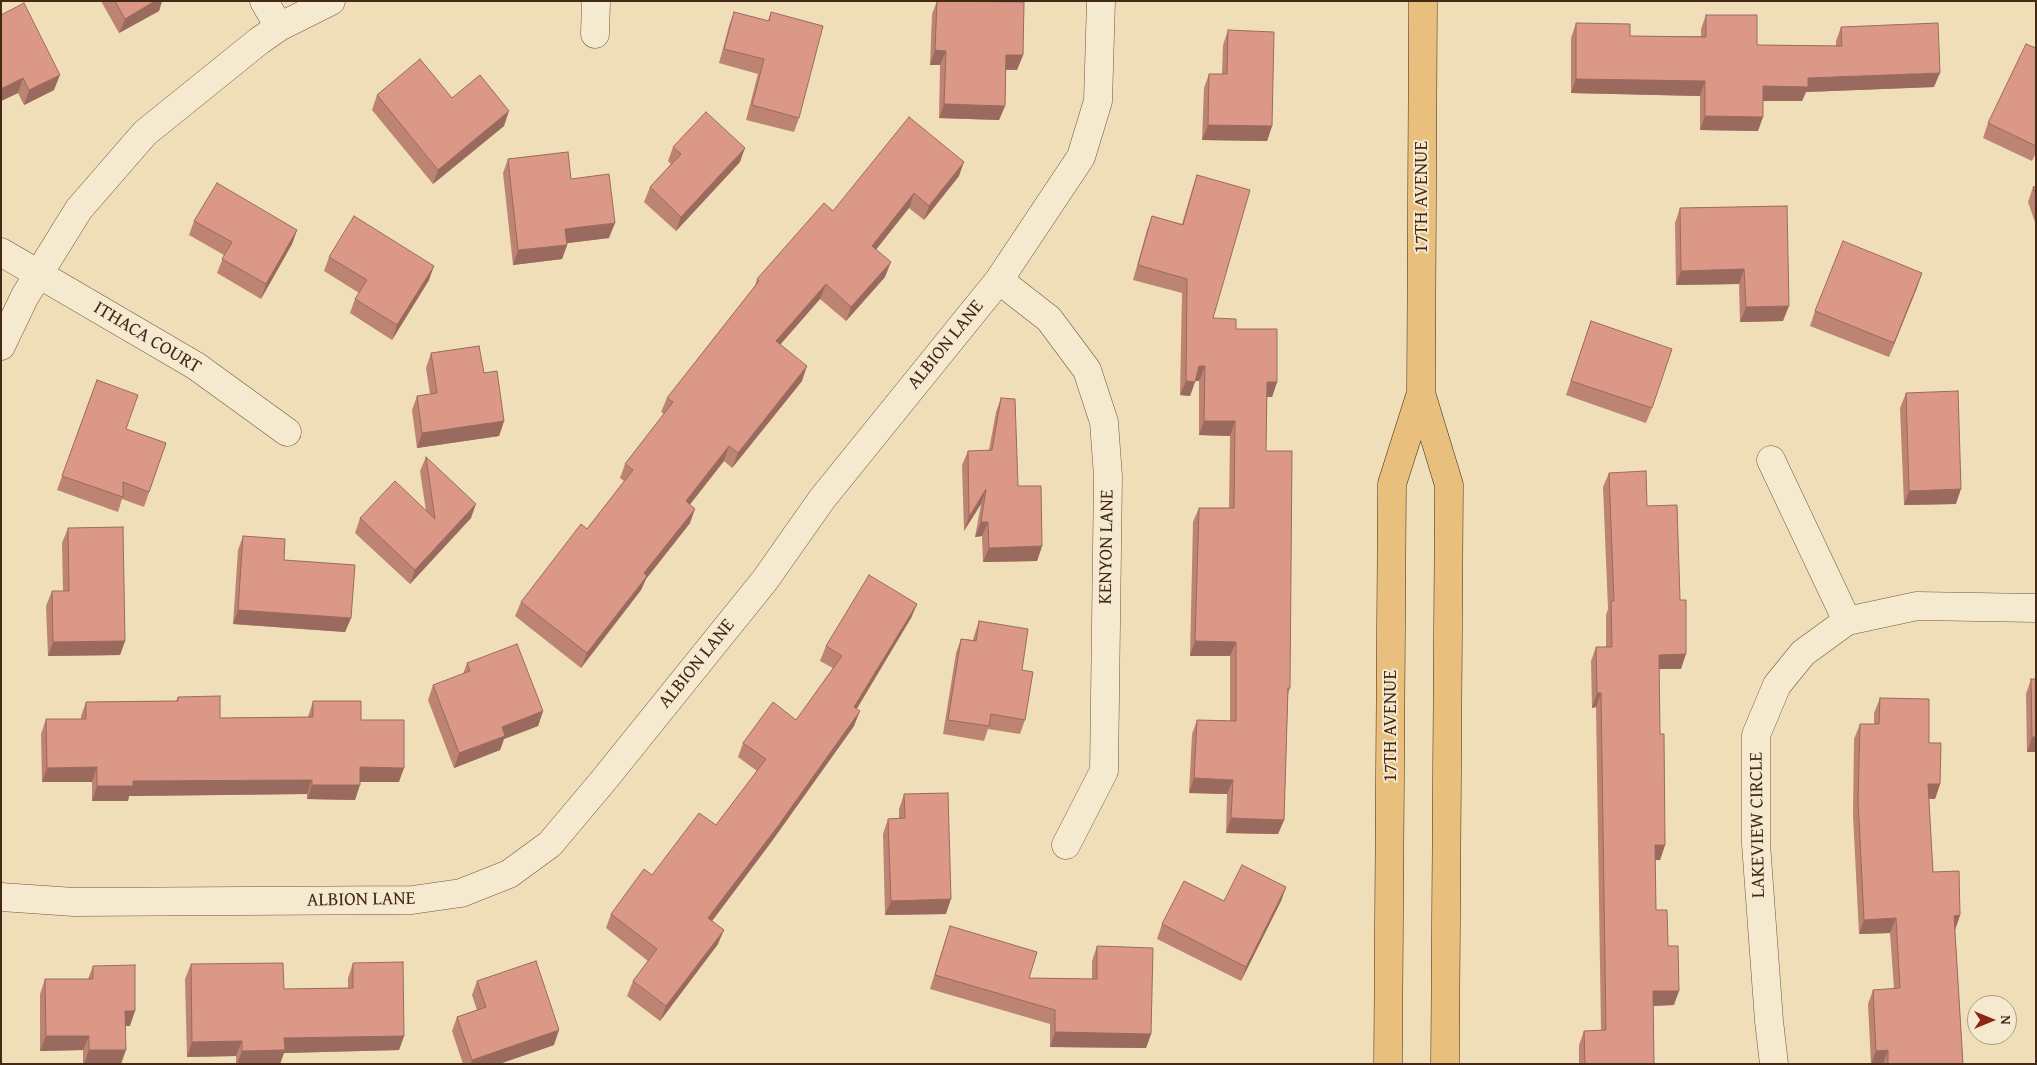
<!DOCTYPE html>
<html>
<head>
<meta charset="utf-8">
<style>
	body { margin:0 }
	#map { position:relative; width:2037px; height:1065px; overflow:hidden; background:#efdeb7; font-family:"Gentium Book Plus",serif }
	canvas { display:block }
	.frame { position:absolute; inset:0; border:2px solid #442916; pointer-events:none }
	.north { position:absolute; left:1967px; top:995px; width:50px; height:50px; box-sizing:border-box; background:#f5ead0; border:1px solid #ae9d86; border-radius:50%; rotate:90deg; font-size:14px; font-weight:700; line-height:20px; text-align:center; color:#442916 }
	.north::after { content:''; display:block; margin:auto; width:18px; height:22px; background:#8f2418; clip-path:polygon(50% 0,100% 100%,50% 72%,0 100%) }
</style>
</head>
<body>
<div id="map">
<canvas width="2037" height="1065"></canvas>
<div class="frame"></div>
<div class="north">N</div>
</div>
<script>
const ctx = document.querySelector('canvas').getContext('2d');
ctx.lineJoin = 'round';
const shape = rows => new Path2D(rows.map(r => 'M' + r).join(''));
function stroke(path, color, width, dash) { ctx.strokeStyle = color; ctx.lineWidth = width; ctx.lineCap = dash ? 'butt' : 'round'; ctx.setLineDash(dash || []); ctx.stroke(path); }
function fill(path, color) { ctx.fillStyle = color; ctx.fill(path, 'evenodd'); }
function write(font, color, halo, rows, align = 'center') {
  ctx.font = font + ' "Gentium Book Plus",serif'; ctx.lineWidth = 4; ctx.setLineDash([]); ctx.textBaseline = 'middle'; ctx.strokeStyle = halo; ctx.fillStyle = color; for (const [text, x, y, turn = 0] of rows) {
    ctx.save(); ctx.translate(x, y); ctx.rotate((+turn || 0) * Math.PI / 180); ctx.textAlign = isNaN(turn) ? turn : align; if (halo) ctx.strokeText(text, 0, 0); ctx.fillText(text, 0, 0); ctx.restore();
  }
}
const minor = shape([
	[264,1,279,27],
	[595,34,596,1],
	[1,252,196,366,287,432],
	[999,280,1049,319,1087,370,1104,422,1108,476,1104,771,1066,845],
	[1,346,25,296,79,209,145,133,259,41,279,27,331,1],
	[1771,460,1847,621],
	[1,897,74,902,412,900,461,893,509,874,550,844,603,781,765,580,822,499,999,280,1081,157,1098,101,1101,1],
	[1774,1064,1769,1021,1756,844,1756,735,1777,685,1803,653,1847,621,1917,606,2036,608]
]);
const major = shape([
	[1423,1,1421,393,1449,485,1445,1064],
	[1388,1064,1392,484,1421,393]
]);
stroke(minor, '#6f563e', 29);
stroke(major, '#442916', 29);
stroke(minor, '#f5ead0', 28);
stroke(major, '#e8bf7c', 28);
fill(shape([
	[101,1,162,1,159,11,119,33],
	[937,1,1003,1,1023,55,1017,70,1006,70,1005,106,999,120,939,118,940,65,930,65,932,14],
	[734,12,768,21,771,12,799,118,794,132,746,120,758,74,719,63,729,26],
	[1,15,54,90,24,105,18,93,1,101],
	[1706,15,1757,45,1836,46,1836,41,1841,27,1934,87,1806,92,1802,101,1763,101,1758,131,1700,130,1700,96,1571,93,1571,38,1576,23,1630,36,1701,36,1701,29],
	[1228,30,1272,126,1267,141,1202,140,1204,88,1209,74,1222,74,1223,45],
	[2036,48,2036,153,2032,161,1983,138,1988,123],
	[377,95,452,98,504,126,433,184,372,110],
	[673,147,740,162,676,231,644,202,650,187,671,164,668,161],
	[508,159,571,179,609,238,567,243,567,245,562,259,513,265,503,173],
	[1197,175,1213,318,1236,329,1277,382,1272,397,1267,397,1266,451,1290,688,1288,694,1284,820,1278,834,1226,833,1227,794,1189,793,1192,734,1197,720,1230,721,1230,656,1190,656,1193,522,1199,508,1229,508,1230,436,1199,435,1199,381,1195,381,1190,396,1180,395,1182,293,1133,280,1147,230,1152,216,1182,224,1192,190],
	[959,176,924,220,909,208,876,249,885,277,846,321,820,299,780,345,802,381,732,468,724,461,690,504,690,523,646,579,641,590,581,668,515,616,521,602,587,529,624,481,620,478,625,464,664,414,661,412,667,398,755,286,757,279,833,211],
	[2036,186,2036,225,2028,202,2033,187],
	[1787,206,1783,321,1740,322,1739,284,1676,285,1675,223,1680,208],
	[194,221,297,230,292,244,261,299,217,273,224,255,189,235],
	[329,257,429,280,392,340,350,313,355,299,359,293,324,271],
	[1922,273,1889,357,1810,326,1815,311],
	[1591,321,1652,408,1646,423,1566,395],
	[431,353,484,373,504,421,499,436,417,448,412,410,417,396,430,394,426,368],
	[97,380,126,429,166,443,144,507,122,499,118,512,57,490],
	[1906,393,1956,504,1904,505,1900,408],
	[1001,398,1018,486,1042,546,1037,561,983,562,982,536,975,537,981,504,964,531,962,465,968,451,989,450,996,412],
	[426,457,471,518,410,584,355,533,360,518,426,511,420,471],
	[1609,473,1647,506,1681,669,1659,669,1660,734,1665,845,1660,860,1655,860,1656,910,1668,946,1674,1005,1653,1006,1654,1064,1579,1064,1579,1045,1584,1031,1601,1030,1596,707,1592,708,1591,661,1596,647,1606,647,1606,615,1608,609,1603,487],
	[68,528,125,641,120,655,48,656,46,606,52,591,63,591,62,543],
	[243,536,284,560,351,618,345,632,233,624,238,550],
	[917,604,911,618,856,709,854,726,772,841,712,921,718,944,660,1021,627,996,633,981,648,961,606,928,611,914,652,875,716,825,757,771,738,757,743,743,796,720,833,668,820,661,826,646],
	[979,621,1022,670,1025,720,1020,734,988,729,984,741,943,734,956,653,961,639,973,640,974,636],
	[467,663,543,711,538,726,504,739,500,750,454,768,428,700,433,685,463,674],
	[2031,679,2036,679,2036,752,2027,752,2026,694],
	[178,697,220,718,308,717,313,701,361,720,399,782,360,782,355,800,307,799,307,794,129,796,128,801,92,801,92,782,42,782,41,734,46,719,81,719,81,716,86,702,176,701],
	[1880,698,1929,743,1940,784,1935,799,1928,799,1933,872,1960,915,1955,930,1963,1064,1871,1064,1868,1004,1873,990,1894,989,1890,933,1859,934,1853,815,1854,739,1860,724,1874,724,1874,713],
	[904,794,946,914,885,915,883,834,888,819,899,818,899,809],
	[1286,887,1281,901,1241,981,1157,939,1162,924,1224,901],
	[950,926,1029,978,1092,979,1092,961,1097,946,1151,1034,1146,1048,1050,1047,1050,1024,930,989,945,941],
	[353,963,404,1036,399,1050,284,1053,280,1064,236,1064,236,1056,187,1057,185,979,191,964,284,989,348,988,348,978],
	[93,966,130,1026,125,1026,121,1064,83,1064,83,1050,40,1051,40,994,45,979,88,979],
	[477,981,554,1045,499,1064,463,1064,452,1031,457,1017,477,1010,472,995]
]), '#bd8373');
fill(shape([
	[155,1,162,1,159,11,119,33,125,19],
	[935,50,946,51,940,65,930,65],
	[1006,55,1023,55,1017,70,1001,69],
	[1940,73,1934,87,1806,92,1802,101,1758,101,1763,86,1808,78],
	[60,75,54,90,24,105,29,90],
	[23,78,18,93,1,101,1,89],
	[1576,79,1705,81,1700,96,1571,93],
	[944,104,1005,106,999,120,939,118],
	[509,111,504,126,433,184,438,170],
	[1705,116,1763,117,1758,131,1700,130],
	[1208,125,1272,126,1267,141,1202,140],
	[745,148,740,162,676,231,681,217],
	[964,162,959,176,924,220,929,206],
	[914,193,909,208,867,261,872,246],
	[615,223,609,238,560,244,565,229],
	[297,230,292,244,261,299,266,284],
	[567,245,562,259,513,265,518,250],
	[891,262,885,277,846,321,851,307],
	[434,266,429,280,392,340,397,325],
	[1744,269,1739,284,1676,285,1681,271],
	[1922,273,1917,288,1889,357,1894,343],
	[826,284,820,299,770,356,776,341],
	[1789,306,1783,321,1740,322,1746,307],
	[807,366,802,381,732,468,738,453],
	[1199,366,1205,366,1199,381,1194,381],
	[1186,381,1195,382,1190,396,1180,395],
	[1267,382,1277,382,1272,397,1262,397],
	[504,421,499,436,417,448,422,433],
	[1204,421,1235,421,1230,436,1199,435],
	[729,446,724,461,681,516,686,501],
	[986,489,981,504,964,531,969,517],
	[1961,489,1956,504,1904,505,1909,491],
	[476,504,471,518,410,584,415,570],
	[695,509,690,523,646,579,641,590,581,668,587,653,644,573],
	[981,522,988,522,982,536,975,537],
	[1042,546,1037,561,983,562,989,548],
	[917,604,911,618,849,722,854,707],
	[238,610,351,618,345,632,233,624],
	[125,641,120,655,48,656,53,642],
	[1195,641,1236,642,1230,656,1190,656],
	[1686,654,1681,669,1654,669,1659,655],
	[1597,693,1601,693,1596,707,1592,708],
	[543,711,538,726,504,739,500,750,454,768,459,753,502,727],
	[860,711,854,726,772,841,703,933,708,918],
	[2032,737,2036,737,2036,752,2027,752],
	[97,767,92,782,42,782,47,768],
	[360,767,404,768,399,782,355,782],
	[1194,778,1233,780,1227,794,1189,793],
	[312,780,307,794,129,796,128,801,92,801,97,786,133,781],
	[1928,784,1940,784,1935,799,1922,798],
	[312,785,360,785,355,800,307,799],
	[1231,818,1284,820,1278,834,1226,833],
	[1655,845,1665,845,1660,860,1650,860],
	[1286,887,1281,901,1241,981,1246,967],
	[951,899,946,914,885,915,891,901],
	[1960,915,1955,930,1954,916],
	[1896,918,1890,933,1859,934,1864,920],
	[724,930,718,944,660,1021,666,1006],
	[1653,991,1679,991,1674,1005,1648,1006],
	[125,1011,135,1011,130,1026,120,1026],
	[559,1030,554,1045,499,1064,471,1064,472,1060],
	[1055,1032,1151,1034,1146,1048,1050,1047],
	[46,1036,89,1036,83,1050,40,1051],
	[404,1036,399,1050,284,1053,280,1064,237,1064,242,1051,284,1038],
	[242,1041,236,1056,187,1057,192,1042],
	[89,1050,126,1050,121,1064,84,1064],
	[1888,1050,1883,1064,1871,1064,1876,1051]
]), '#9a6a5e');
const building = shape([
	[115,1,155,1,125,19,115,1],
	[937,1,1024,2,1023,55,1006,55,1005,106,944,104,946,51,935,50,937,1],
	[24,3,60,75,29,90,23,78,1,89,1,15,24,3],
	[734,12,769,21,771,12,823,26,799,118,752,105,764,59,724,49,734,12],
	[1706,15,1757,15,1757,45,1842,46,1841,27,1938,23,1940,73,1808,78,1808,87,1763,86,1763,117,1705,116,1705,81,1576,79,1576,23,1630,24,1630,36,1706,37,1706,15],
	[1228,30,1274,32,1272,126,1208,125,1209,74,1227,74,1228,30],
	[2026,44,2036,48,2036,146,1988,123,2026,44],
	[420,59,452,98,480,75,509,111,438,170,377,95,420,59],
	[706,112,745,148,681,217,650,187,681,154,673,147,706,112],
	[909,117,964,162,929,206,914,193,872,246,891,262,851,307,826,284,776,341,807,366,738,453,729,446,686,501,695,509,644,573,647,576,587,653,521,602,581,524,587,529,633,470,625,464,673,402,667,398,759,281,757,279,824,203,833,211,909,117],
	[568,152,571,179,609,174,615,223,565,229,567,245,518,250,508,159,568,152],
	[1197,175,1250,190,1213,318,1236,319,1236,329,1277,329,1277,382,1267,382,1266,451,1292,451,1290,688,1288,688,1284,820,1231,818,1233,780,1194,778,1197,720,1236,721,1236,642,1195,641,1199,508,1234,508,1235,421,1204,421,1205,366,1199,366,1195,382,1186,381,1187,279,1138,265,1152,216,1183,225,1197,175],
	[217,183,297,230,266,284,222,259,232,242,194,221,217,183],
	[2036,186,2036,195,2033,187,2036,186],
	[1787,206,1789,306,1746,307,1744,269,1681,271,1680,208,1787,206],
	[354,216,434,266,397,325,355,299,367,280,329,257,354,216],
	[1843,241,1922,273,1894,343,1815,311,1843,241],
	[1591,321,1672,349,1652,408,1571,381,1591,321],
	[479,346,484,373,497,371,504,421,422,433,417,396,437,393,431,353,479,346],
	[97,380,138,395,126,429,166,443,149,492,123,482,123,497,62,476,97,380],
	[1958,391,1961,489,1909,491,1906,393,1958,391],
	[1001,398,1015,399,1018,486,1041,486,1042,546,989,548,988,522,981,522,986,489,969,517,968,451,992,450,1001,398],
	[426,457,476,504,415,570,360,518,395,481,435,519,426,457],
	[1646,471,1647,506,1677,505,1680,600,1686,600,1686,654,1659,655,1660,734,1664,734,1665,845,1655,845,1656,910,1667,910,1668,946,1678,946,1679,991,1653,991,1654,1064,1585,1064,1584,1031,1606,1030,1601,693,1597,693,1596,647,1612,647,1611,601,1614,601,1609,473,1646,471],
	[123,527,125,641,53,642,52,591,69,591,68,528,123,527],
	[243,536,285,539,284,560,355,565,351,618,238,610,243,536],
	[869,575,917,604,854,707,860,711,778,826,708,918,724,930,666,1006,633,981,657,949,611,914,644,869,652,875,699,813,716,825,766,759,743,743,773,702,796,720,842,656,826,646,869,575],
	[979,621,1028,629,1022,670,1033,672,1025,720,991,714,989,726,948,720,961,639,976,641,979,621],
	[517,644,543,711,502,727,505,736,459,753,433,685,470,671,467,663,517,644],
	[2031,679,2036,679,2036,737,2032,737,2031,679],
	[220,696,220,718,313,717,313,701,361,701,361,720,404,720,404,768,360,767,360,785,312,785,312,780,133,781,133,786,97,786,97,767,47,768,46,719,86,719,86,702,178,701,178,697,220,696],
	[1880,698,1929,699,1929,743,1941,743,1940,784,1928,784,1933,872,1959,871,1960,915,1954,916,1963,1064,1888,1064,1888,1050,1876,1051,1873,990,1900,988,1896,918,1864,920,1858,800,1860,724,1879,724,1880,698],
	[948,793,951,899,891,901,888,819,905,818,904,794,948,793],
	[1242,865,1286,887,1246,967,1162,924,1184,881,1224,901,1242,865],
	[950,926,1037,952,1029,978,1097,979,1097,946,1153,948,1151,1034,1055,1032,1055,1010,935,975,950,926],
	[536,961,559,1030,472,1060,457,1017,486,1007,477,981,536,961],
	[403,962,404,1036,284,1038,285,1050,242,1051,242,1041,192,1042,191,964,283,963,284,989,353,988,353,963,403,962],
	[135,965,135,1011,125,1011,126,1050,89,1050,89,1036,46,1036,45,979,93,979,93,966,135,965]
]);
fill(building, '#dc9886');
stroke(building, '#9a6a5e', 1);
write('19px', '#442916', '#f5ead0', [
	["17TH AVENUE",1422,197,-90],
	["ITHACA COURT",147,338,31],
	["ALBION LANE",946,345,-51],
	["KENYON LANE",1107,547,-89],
	["ALBION LANE",697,664,-51],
	["17TH AVENUE",1391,726,-90],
	["LAKEVIEW CIRCLE",1758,825,-91],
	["ALBION LANE",361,900,-1]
]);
</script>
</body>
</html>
